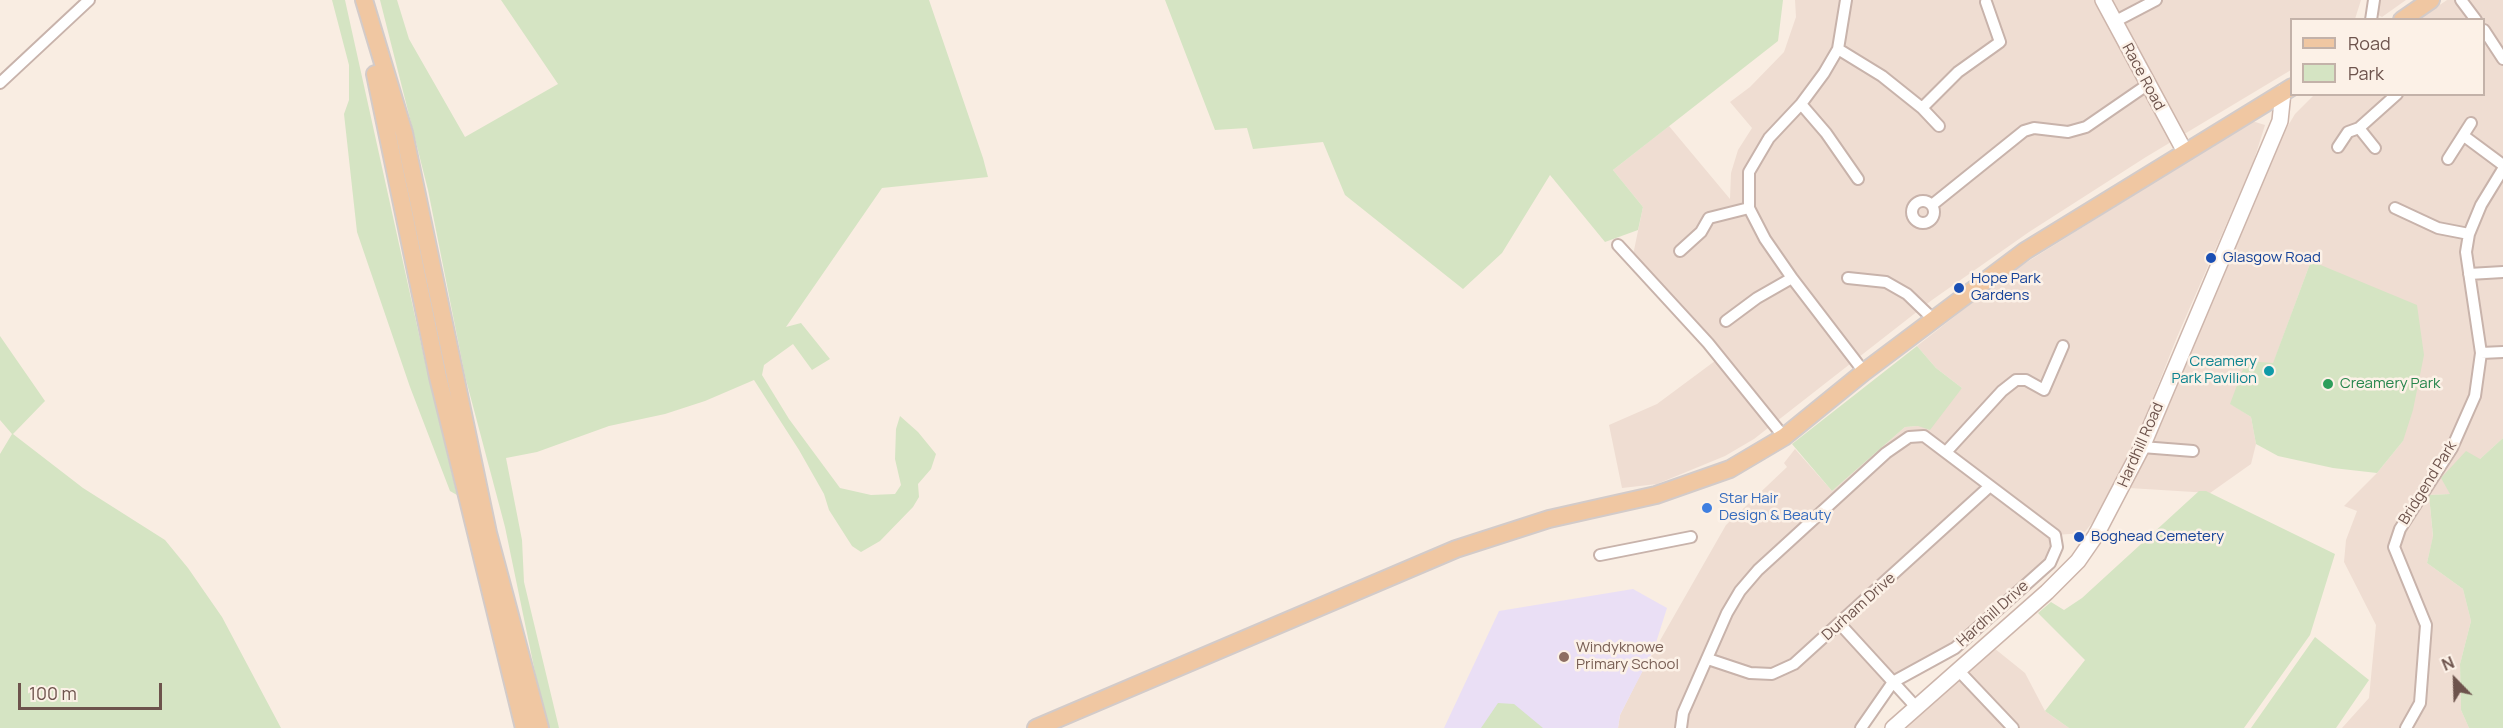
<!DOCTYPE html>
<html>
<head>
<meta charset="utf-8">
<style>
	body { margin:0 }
	#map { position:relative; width:2503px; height:728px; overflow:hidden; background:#f9ede2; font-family:Manrope,sans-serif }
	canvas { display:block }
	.legend { position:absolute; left:2290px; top:18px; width:195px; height:78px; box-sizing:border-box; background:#fcf1e7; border:2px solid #c3b2a9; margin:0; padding:8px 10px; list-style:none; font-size:18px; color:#6d534c }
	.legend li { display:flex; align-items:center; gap:12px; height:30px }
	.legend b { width:30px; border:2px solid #c3b2a9 }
	.north { position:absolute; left:2425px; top:650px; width:60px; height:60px; -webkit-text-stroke:4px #fcf1e7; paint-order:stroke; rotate:337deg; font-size:16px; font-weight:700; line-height:24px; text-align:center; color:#6d534c }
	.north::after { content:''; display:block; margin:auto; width:21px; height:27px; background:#6d534c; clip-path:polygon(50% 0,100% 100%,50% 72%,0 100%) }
	.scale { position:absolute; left:18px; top:683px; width:144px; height:27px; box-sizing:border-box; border:3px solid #6d534c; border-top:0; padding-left:8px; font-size:18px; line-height:21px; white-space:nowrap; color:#6d534c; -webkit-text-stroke:4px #fcf1e7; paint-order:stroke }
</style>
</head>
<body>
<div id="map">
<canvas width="2503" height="728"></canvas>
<ul class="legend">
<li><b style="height:8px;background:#f0c7a2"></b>Road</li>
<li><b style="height:16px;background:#d5e4c3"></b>Park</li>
</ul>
<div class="north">N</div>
<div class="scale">100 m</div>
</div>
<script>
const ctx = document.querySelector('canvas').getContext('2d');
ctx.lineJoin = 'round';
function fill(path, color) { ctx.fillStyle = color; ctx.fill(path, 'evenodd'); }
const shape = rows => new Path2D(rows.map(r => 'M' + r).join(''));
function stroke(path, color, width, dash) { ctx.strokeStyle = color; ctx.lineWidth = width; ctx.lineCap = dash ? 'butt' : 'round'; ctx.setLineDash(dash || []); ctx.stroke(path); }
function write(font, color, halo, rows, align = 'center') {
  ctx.font = font + ' Manrope,sans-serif'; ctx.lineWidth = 5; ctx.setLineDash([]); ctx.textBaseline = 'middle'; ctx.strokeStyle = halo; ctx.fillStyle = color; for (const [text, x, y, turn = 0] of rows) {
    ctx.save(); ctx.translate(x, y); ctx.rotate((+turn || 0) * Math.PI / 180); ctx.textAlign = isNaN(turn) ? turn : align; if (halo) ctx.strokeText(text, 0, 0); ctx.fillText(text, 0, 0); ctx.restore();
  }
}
fill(shape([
	[1795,0,2361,0,2355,19,2292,20,2291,70,2146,157,2029,232,1932,300,1754,439,1725,456,1657,484,1622,488,1609,425,1657,404,1723,355,1633,255,1643,207,1613,170,1669,126,1730,199,1731,173,1738,150,1752,128,1730,102,1750,87,1784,52,1796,17],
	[2378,0,2406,0,2382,17,2374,13],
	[2447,0,2503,0,2503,438,2480,459,2450,494,2429,495,2433,537,2427,563,2463,589,2471,621,2460,664,2461,710,2469,728,2342,728,2369,698,2376,625,2344,562,2346,540,2357,511,2344,506,2377,473,2403,441,2311,261,2273,364,2231,404,2251,417,2256,444,2251,464,2210,493,2129,488,2267,161,2295,114,2314,95,2484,94,2484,20,2419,19],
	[2252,121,2265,125,2253,163,2177,337,2143,423,2099,514,2084,533,2055,535,2050,563,1955,648,1893,682,1861,728,1618,728,1620,715,1638,679,1726,525,1787,467,1784,463,1795,449,1832,491,1905,427,1918,426,1962,388,1936,368,1917,346,2011,272],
	[1994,648,2025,673,2045,711,2069,728,1904,728]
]), '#efddd2');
fill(shape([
	[1633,589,1667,608,1654,649,1620,715,1618,728,1444,728,1499,611]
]), '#eadff5');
fill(shape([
	[332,0,345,0,426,366,457,495,450,491,410,387,357,232,344,114,349,100,349,65],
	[380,0,397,0,409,39,465,137,558,84,501,0,929,0,983,158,988,177,882,188,786,327,801,323,830,359,812,370,793,344,764,365,762,375,789,419,840,488,871,495,895,494,901,485,895,459,896,429,900,416,918,432,936,454,931,469,918,484,919,497,913,507,880,541,861,552,852,546,829,510,824,494,799,450,754,380,705,401,665,414,609,426,537,452,506,458,522,540,524,582,559,728,548,728,541,701,505,527,465,376,428,190],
	[1165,0,1783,0,1778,41,1613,170,1643,207,1638,230,1605,242,1550,175,1502,253,1463,289,1345,195,1323,142,1253,149,1247,128,1215,130],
	[2311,261,2417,305,2424,355,2413,410,2403,441,2377,473,2333,468,2278,456,2256,444,2251,417,2230,404,2246,361,2273,363],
	[0,336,45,401,13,434,83,488,165,540,188,568,222,617,281,728,0,728,0,454,12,434,0,420],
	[1917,346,1936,368,1962,388,1930,430,1918,426,1905,427,1832,491,1792,444],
	[2503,438,2503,728,2469,728,2461,710,2460,664,2471,621,2463,589,2427,563,2433,536,2429,495,2450,494,2441,478,2466,451,2480,459],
	[2199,491,2206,491,2335,554,2310,635,2244,728,2069,728,2045,711,2085,660,2038,613,2051,602,2064,610,2082,598],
	[2315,637,2369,680,2336,728,2251,728],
	[1498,703,1514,704,1543,728,1481,728]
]), '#d5e4c3');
const street = shape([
	[1846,0,1838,49,1824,73,1801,104,1769,138,1749,172,1749,208,1765,239,1792,278,1864,372],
	[2461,0,2476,20],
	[2371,20,2374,0],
	[2114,22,2156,0],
	[2484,30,2503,59],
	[1838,49,1882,76,1922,108,1939,126],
	[0,83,89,0],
	[1801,104,1826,133,1858,179],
	[1922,108,1958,72,2000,42,1986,2],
	[2464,136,2503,165],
	[2338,147,2348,132,2359,128],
	[2375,148,2359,128,2397,94],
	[2448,159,2471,123],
	'1912 212a11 11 0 1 1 22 0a11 11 0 1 1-22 0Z',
	[1932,205,2024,131,2034,128,2068,132,2086,127,2147,85],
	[2395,208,2438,228,2469,234],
	[1618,245,1708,343,1784,437],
	[1680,251,1701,232,1709,218,1749,208],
	[2469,274,2503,272],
	[1848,278,1886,282,1907,294,1934,320],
	[1726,321,1757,298,1792,278],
	[2481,353,2503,352],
	[2142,447,2193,451],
	[1946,452,2002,391,2016,380,2026,380,2044,390,2063,346],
	[1600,555,1691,537],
	[1840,624,1916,707],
	[1708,659,1750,673,1772,674,1794,664,1990,486],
	[1958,670,2013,728],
	[1681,728,1683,713,1727,613,1740,591,1758,570,1886,453,1909,437,1924,436,2055,535,2057,547,2050,563,1955,648,1893,682,1861,728],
	[2406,728,2420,703,2426,625,2394,547,2400,529,2452,448,2475,396,2481,353,2466,252,2469,234,2481,205,2503,169]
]);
const secondary = shape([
	[2103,0,2185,152],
	[1893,728,2047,592,2078,561,2096,535,2142,447,2280,121,2283,92]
]);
const primary = shape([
	[364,0,404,133,488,533,540,728],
	[2402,20,2431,0],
	[375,74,438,377,524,728],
	[1036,728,1456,549,1549,519,1656,495,1730,469,1784,437,1864,372,2025,251,2292,87]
]);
stroke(street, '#c8b3ab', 14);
stroke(secondary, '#cdb5ab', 18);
stroke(primary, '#d3cbc9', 20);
stroke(street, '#fff', 10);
stroke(secondary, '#fff', 15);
stroke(primary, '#f0c7a2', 16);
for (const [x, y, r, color] of [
	[2211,258,6,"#1a4fb4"],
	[1959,288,6,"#1a4fb4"],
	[2269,371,6,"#0f9aa8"],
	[2328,384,6,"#2e9e5b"],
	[1707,508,6,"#3f7fe0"],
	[2079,537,6,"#1a4fb4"],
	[1564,657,6,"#8d6e63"]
]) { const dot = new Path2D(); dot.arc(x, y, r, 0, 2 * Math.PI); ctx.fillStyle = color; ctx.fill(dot); stroke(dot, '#fcf1e7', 2); }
write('15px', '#6d534c', '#fcf1e7', [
	["Race Road",2143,77,62],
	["Hardhill Road",2141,445,-66],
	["Bridgend Park",2428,483,-58],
	["Durham Drive",1859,607,-42],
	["Hardhill Drive",1993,614,-42]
]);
write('15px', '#164399', '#fcf1e7', [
	["Glasgow Road",2223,258],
	["Hope Park",1971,279],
	["Gardens",1971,296],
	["Boghead Cemetery",2091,537]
], 'left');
write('15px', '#0d838f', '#fcf1e7', [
	["Creamery",2257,362],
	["Park Pavilion",2257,379]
], 'right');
write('15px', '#27864d', '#fcf1e7', [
	["Creamery Park",2340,384]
], 'left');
write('15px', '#366cbe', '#fcf1e7', [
	["Star Hair",1719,499],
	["Design & Beauty",1719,516]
], 'left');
write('15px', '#785e54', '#fcf1e7', [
	["Windyknowe",1576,648],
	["Primary School",1576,665]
], 'left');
</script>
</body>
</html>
